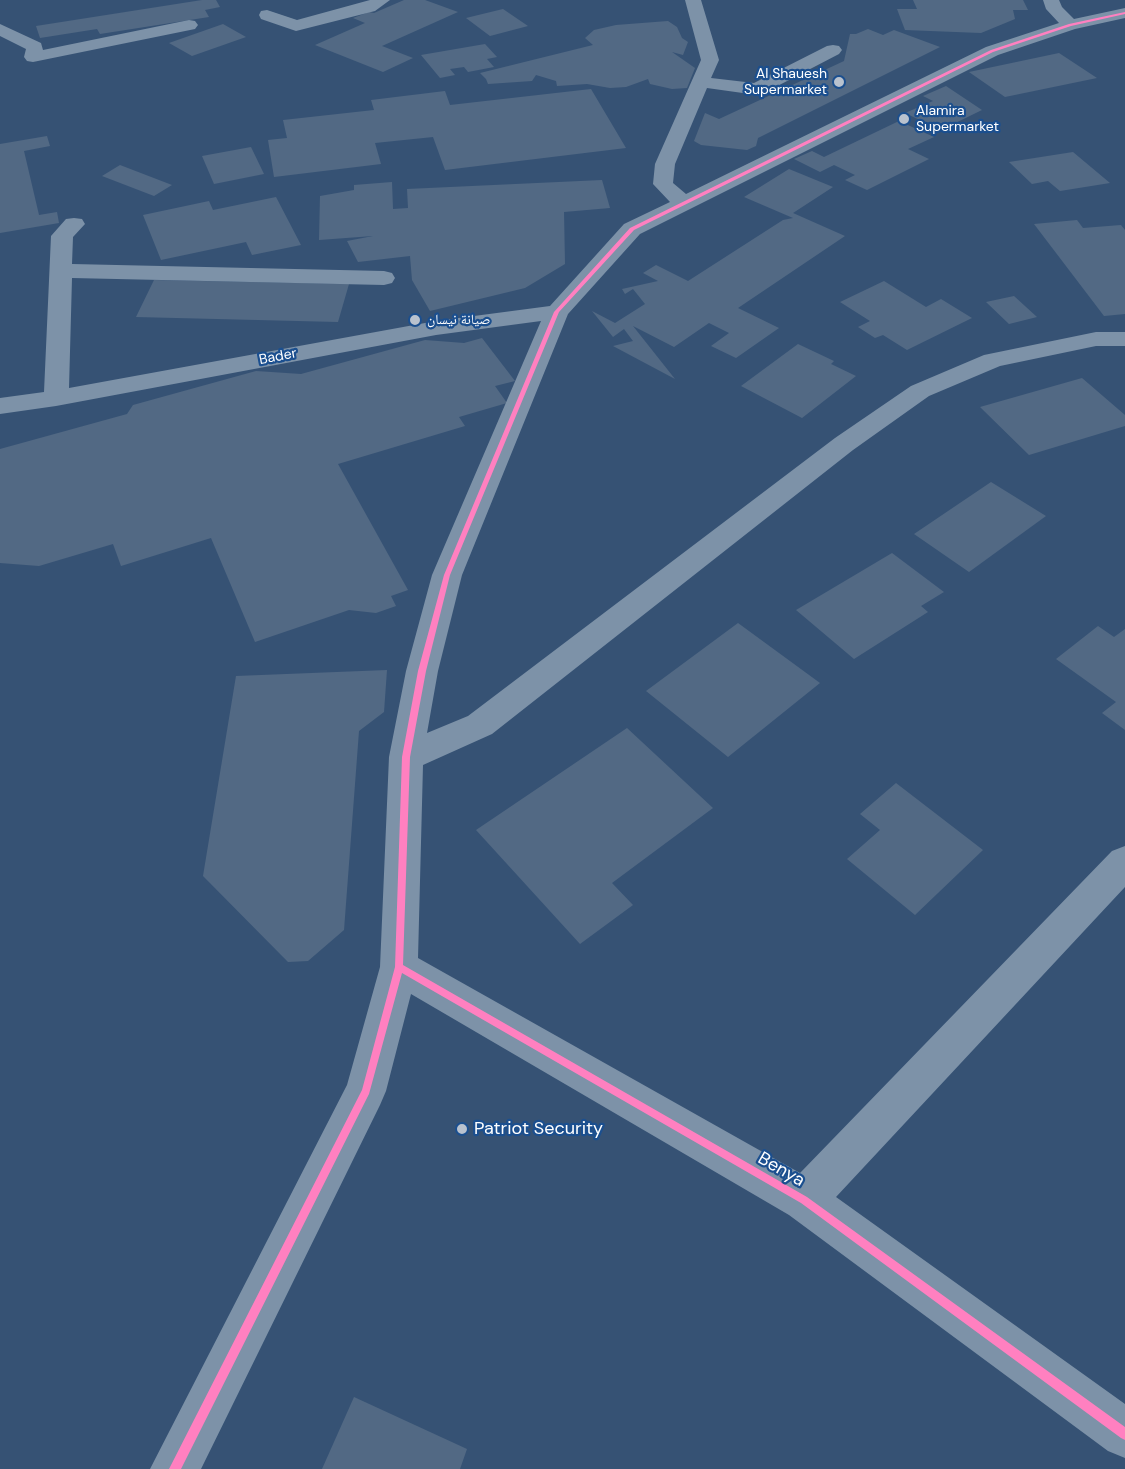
<!DOCTYPE html>
<html>
<head>
<meta charset="utf-8">
<style>
	body { margin:0 }
	canvas { display:block; background:#365274 }
</style>
</head>
<body>
<canvas width="1125" height="1469"></canvas>
<script>
const ctx = document.querySelector('canvas').getContext('2d');
ctx.lineJoin = 'round';
function fill(path, color) { ctx.fillStyle = color; ctx.fill(path, 'evenodd'); }
const shape = rows => new Path2D(rows.map(r => 'M' + r).join(''));
function stroke(path, color, width, dash) { ctx.strokeStyle = color; ctx.lineWidth = width; ctx.lineCap = dash ? 'butt' : 'round'; ctx.setLineDash(dash || []); ctx.stroke(path); }
function write(font, color, halo, rows, align = 'center') {
  ctx.font = font + ' "DM Sans","Noto Naskh Arabic",sans-serif'; ctx.lineWidth = 4.5; ctx.setLineDash([]); ctx.textBaseline = 'middle'; ctx.strokeStyle = halo; ctx.fillStyle = color; for (const [text, x, y, turn = 0] of rows) {
    ctx.save(); ctx.translate(x, y); ctx.rotate((+turn || 0) * Math.PI / 180); ctx.textAlign = isNaN(turn) ? turn : align; if (halo) ctx.strokeText(text, 0, 0); ctx.fillText(text, 0, 0); ctx.restore();
  }
}
fill(shape([
	[202,0,216,0,220,7,205,10,209,17,100,34,97,29,40,38,36,26],
	[404,0,425,0,458,12,382,46,413,58,383,72,315,45,365,23,353,18,369,12,374,13],
	[913,0,1023,0,1028,10,1013,10,1015,19,981,33,905,30,897,9,917,9],
	[503,9,528,26,490,36,466,18],
	[668,21,677,27,682,38,688,42,683,55,672,52,695,68,687,88,672,89,650,84,648,79,626,87,610,88,587,84,557,86,556,81,536,75,532,81,488,84,486,79,480,73,593,45,585,38,594,30,616,25],
	[223,24,246,37,192,56,169,43],
	[868,29,883,35,894,30,940,47,758,138,756,146,747,150,701,145,694,141,705,113,719,119,844,61,850,34,856,34],
	[485,44,497,57,487,59,494,67,468,72,464,67,450,69,455,75,440,78,421,55],
	[1059,53,1097,78,1005,97,969,72],
	[946,86,982,110,941,130,905,113,933,101,923,96],
	[591,89,626,148,445,170,433,137,375,143,381,164,274,177,268,140,287,138,283,120,374,110,371,100,445,91,450,105],
	[899,121,934,137,908,149,929,159,867,190,845,180,855,175,834,165,820,172,794,159,812,151,824,157],
	[47,136,50,146,24,151,39,215,57,212,59,223,0,233,0,144],
	[251,147,264,174,214,184,202,156],
	[1073,152,1110,183,1060,191,1048,181,1032,184,1009,162],
	[120,165,172,185,154,196,102,176],
	[789,169,833,187,793,213,845,236,738,308,779,328,736,358,711,346,729,333,709,323,674,347,633,326,675,379,613,346,633,341,624,329,613,337,592,311,615,323,645,304,633,289,625,294,622,289,658,281,643,273,656,265,688,281,783,220,793,218,744,197],
	[602,180,610,208,564,212,565,264,525,288,430,311,412,280,410,256,358,262,347,241,373,236,319,240,320,196,354,190,354,185,392,182,393,209,408,208,407,189],
	[276,197,301,245,252,255,246,242,161,260,143,215,209,201,213,210],
	[1077,220,1083,228,1121,225,1125,230,1125,314,1104,316,1034,224],
	[154,280,349,284,338,322,136,317],
	[884,281,926,307,941,299,972,318,907,350,883,335,875,338,858,327,870,321,840,302],
	[1014,296,1037,317,1009,324,986,302],
	[482,338,515,381,495,386,507,403,459,417,465,426,338,464,408,590,391,596,396,606,376,613,349,610,255,642,211,538,121,566,113,544,39,566,0,563,0,449,127,414,133,405,256,371,301,374,425,340,464,343],
	[798,344,834,361,831,364,856,376,802,418,741,386],
	[1082,378,1125,415,1125,426,1029,455,980,407],
	[991,482,1046,516,969,572,914,534],
	[892,553,944,592,921,606,928,612,854,659,796,610],
	[738,623,820,683,728,757,646,691],
	[1098,626,1114,637,1125,629,1125,730,1102,713,1116,702,1056,659],
	[387,670,384,712,359,731,344,930,308,961,288,962,203,876,236,676],
	[627,728,713,808,612,883,633,905,580,944,476,830],
	[896,783,983,850,915,915,847,859,880,830,860,814],
	[354,1397,467,1449,460,1469,322,1469]
]), '#526984');
fill(shape([
	[370,0,390,0,375,11,296,31,261,19,259,15,261,11,267,10,297,20,370,0],
	[685,0,701,0,719,60,711,78,754,83,827,46,833,45,839,46,842,50,839,54,764,93,757,95,707,88,675,164,673,183,686,194,986,47,1059,23,1046,9,1043,0,1059,0,1062,7,1074,19,1125,8,1125,18,1075,29,998,55,640,234,568,314,462,575,438,671,427,733,468,716,835,438,911,386,984,355,1096,332,1125,332,1125,346,1096,346,1000,366,929,396,853,450,492,734,423,765,418,958,800,1173,1112,851,1125,846,1125,887,836,1197,1125,1404,1125,1458,1108,1451,789,1215,411,994,386,1091,380,1105,201,1469,150,1469,347,1085,380,967,389,757,406,671,432,575,541,321,436,335,56,406,0,414,0,398,44,392,51,236,66,219,74,218,82,219,85,224,73,237,72,264,384,271,392,273,395,278,392,283,384,285,72,278,69,388,436,321,550,306,624,224,670,202,653,184,655,164,701,60,685,0],
	[189,20,195,21,198,25,195,29,33,62,27,61,24,57,26,49,0,36,0,24,41,43,43,50,189,20]
]), '#7d92a8');
fill(shape([
	[1125,12,1125,14,1071,26,993,52,634,230,559,312,450,575,426,671,410,757,403,965,807,1197,1125,1427,1125,1440,1121,1438,801,1203,402,973,369,1094,181,1469,169,1469,362,1090,395,967,402,757,418,671,444,575,554,312,630,228,991,50,1069,24,1125,12]
]), '#ff80c0');
for (const [x, y, r, color] of [
	[839,82,6,"#b9c2ce"],
	[904,119,6,"#b9c2ce"],
	[415,320,6,"#b9c2ce"],
	[462,1129,6,"#b9c2ce"]
]) { const dot = new Path2D(); dot.arc(x, y, r, 0, 2 * Math.PI); ctx.fillStyle = color; ctx.fill(dot); stroke(dot, '#1b4f8f', 2); }
write('14px', '#fff', '#1b4f8f', [
	["Al Shauesh",827,74,"right"],
	["Supermarket",827,90,"right"],
	["Alamira",916,111],
	["Supermarket",916,127],
	["صيانة نيسان",427,320]
], 'left');
write('14px', '#fff', '#1b4f8f', [
	["Bader",278,357,-11]
]);
write('18px', '#fff', '#1b4f8f', [
	["Patriot Security",474,1129]
], 'left');
write('18px', '#fff', '#1b4f8f', [
	["Benya",781,1170,30]
]);
</script>
</body>
</html>
